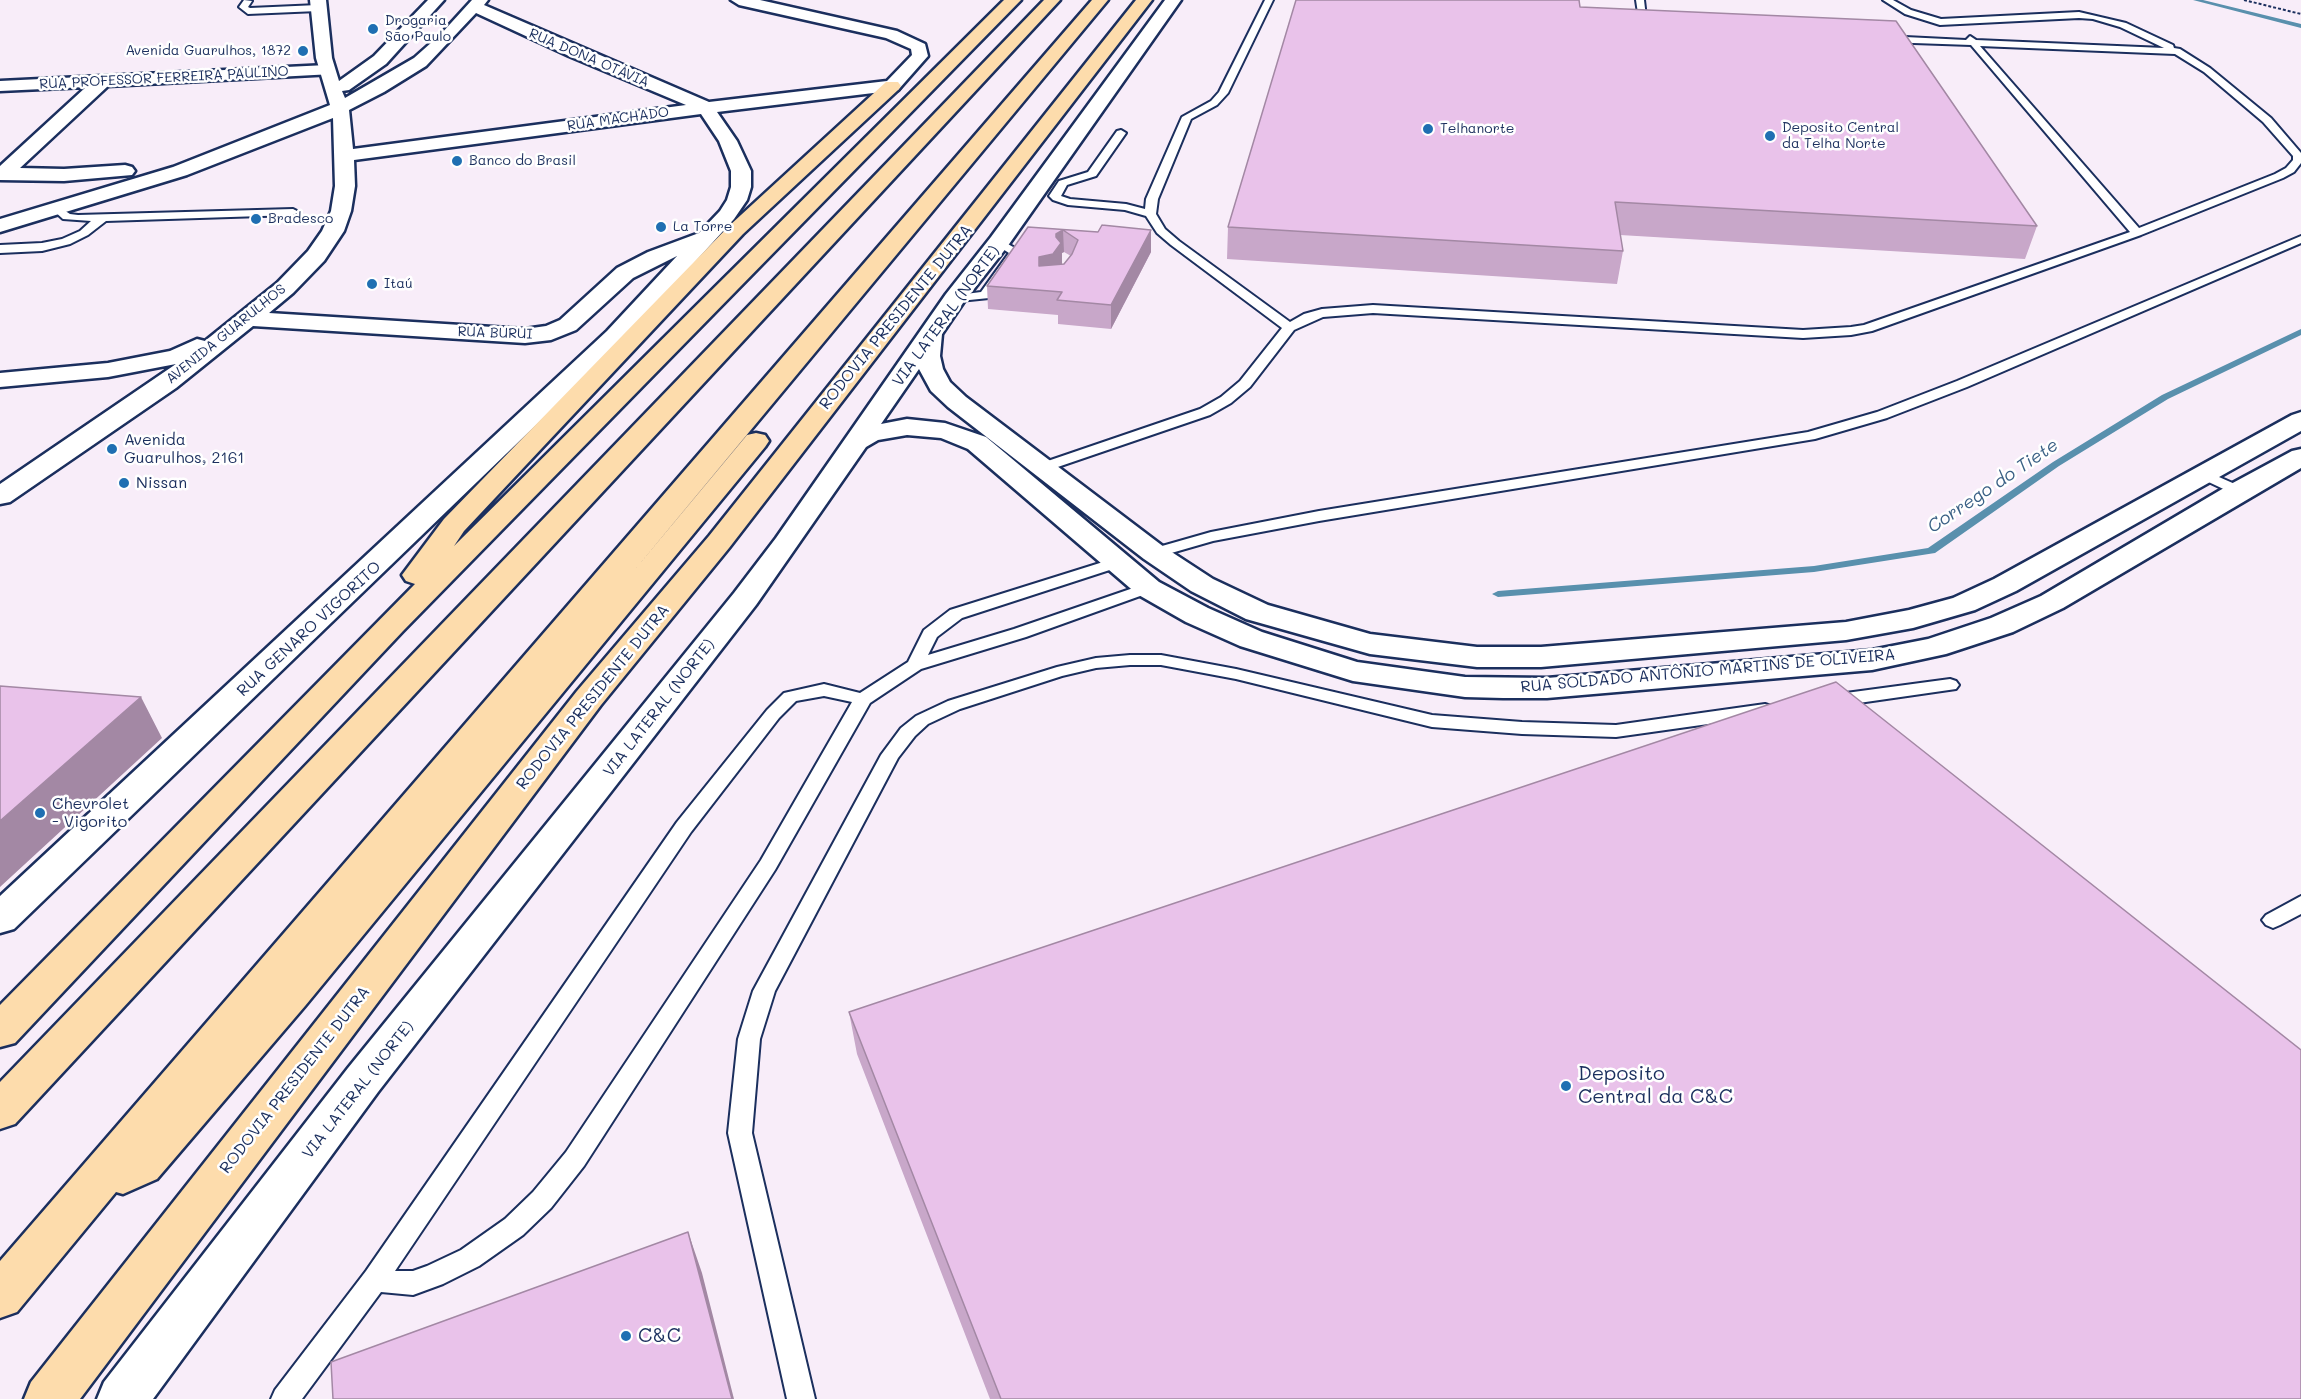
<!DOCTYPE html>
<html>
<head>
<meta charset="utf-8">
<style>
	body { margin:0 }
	canvas { display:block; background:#f8edf9 }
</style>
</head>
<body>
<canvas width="2301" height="1399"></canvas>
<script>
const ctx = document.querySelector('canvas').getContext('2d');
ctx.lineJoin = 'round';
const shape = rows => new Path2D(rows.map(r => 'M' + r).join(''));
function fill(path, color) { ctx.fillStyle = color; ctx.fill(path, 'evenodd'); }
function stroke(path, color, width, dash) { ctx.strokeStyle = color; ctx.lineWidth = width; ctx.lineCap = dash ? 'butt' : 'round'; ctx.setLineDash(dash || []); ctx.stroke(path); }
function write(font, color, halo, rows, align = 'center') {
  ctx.font = font + ' Mali,sans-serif'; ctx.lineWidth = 5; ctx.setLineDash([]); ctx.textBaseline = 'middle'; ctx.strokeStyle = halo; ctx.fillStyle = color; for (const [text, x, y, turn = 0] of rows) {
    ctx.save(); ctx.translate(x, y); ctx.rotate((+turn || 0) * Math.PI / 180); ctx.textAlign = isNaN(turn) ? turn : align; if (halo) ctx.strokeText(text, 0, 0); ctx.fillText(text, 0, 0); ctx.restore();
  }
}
fill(shape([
	[2193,0,2203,0,2301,24,2301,28,2193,0],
	[2301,329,2301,335,2168,399,2059,466,1935,553,1814,572,1498,597,1492,594,1498,591,1814,566,1928,548,2053,462,2162,395,2301,329]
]), '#5990ad');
const lane = shape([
	[244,0,252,1,248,7,250,8,318,5,322,8,318,11,248,14,239,7,244,0],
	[1265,0,1273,0,1228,93,1217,105,1191,119,1158,199,1156,214,1165,229,1179,241,1290,322,1304,314,1322,309,1373,305,1803,330,1851,327,1864,325,2130,232,1971,45,1885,42,1881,39,1885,36,1966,40,1970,36,1976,40,2164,48,2120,27,2093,19,2079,18,1940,25,1905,14,1883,0,1893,0,1911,10,1941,19,2079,12,2126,23,2173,45,2174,48,2180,49,2210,68,2271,118,2301,153,2301,163,2294,172,2283,178,2141,235,1872,331,1851,335,1803,338,1373,313,1323,317,1294,330,1250,387,1231,403,1210,415,1049,470,1039,470,1037,467,1039,464,1200,409,1221,397,1240,381,1282,328,1171,245,1157,233,1146,216,1125,210,1068,205,1053,200,1049,196,1059,181,1088,172,1117,131,1121,130,1126,133,1096,176,1067,185,1061,196,1070,199,1126,204,1145,209,1146,199,1182,117,1211,101,1219,92,1265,0],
	[1980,46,2175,54,2204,72,2263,122,2293,156,2293,160,2286,168,2275,174,2139,228,1980,46],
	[1636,0,1644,0,1646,17,1658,23,1658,27,1652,27,1639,20,1636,0],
	[59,207,70,214,78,215,293,209,299,212,293,215,106,221,88,235,70,244,42,251,0,253,0,245,42,243,62,239,80,231,91,221,63,219,53,210,59,207],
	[2301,236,2301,243,1967,387,1887,418,1815,439,1319,521,1213,541,1154,558,1146,553,1148,550,1211,532,1319,511,1808,432,1877,412,1957,381,2301,236],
	[999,239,1022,252,989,298,950,302,948,299,950,296,981,292,1009,253,995,244,993,242,999,239],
	[2203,470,2244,488,2247,491,2239,496,2234,494,2198,477,2196,474,2198,471,2203,470],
	[1119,557,1127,562,1125,565,962,618,937,637,928,655,1014,629,1142,585,1154,585,1156,588,1154,591,1026,637,921,669,870,703,775,870,584,1166,551,1208,523,1235,479,1266,443,1284,413,1295,381,1292,302,1399,271,1399,275,1390,366,1271,677,822,767,710,784,693,824,684,860,693,908,662,924,630,950,610,1119,557],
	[824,696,852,702,761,860,566,1152,533,1192,505,1219,461,1250,427,1266,413,1271,395,1271,691,832,779,718,796,701,824,696],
	[1130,655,1161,655,1236,669,1432,715,1522,722,1616,725,1765,704,1771,706,1774,710,1771,714,1765,716,1616,737,1522,734,1432,727,1236,679,1161,665,1130,665,1096,668,1062,676,960,709,928,724,915,736,898,758,775,991,760,1039,752,1133,815,1399,787,1399,728,1133,738,1039,753,991,881,755,901,728,916,716,948,701,1057,667,1096,658,1130,655],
	[1950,679,1956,681,1959,685,1956,689,1831,707,1825,705,1822,701,1825,697,1831,695,1950,679],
	[2301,896,2301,914,2280,925,2273,928,2266,925,2262,920,2266,915,2301,896]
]);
const street = shape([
	[327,65,333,66,335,70,333,74,108,86,20,168,64,169,125,165,132,167,135,171,132,175,64,181,0,180,0,166,86,87,0,91,0,81,327,65]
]);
const secondary = shape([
	[310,0,326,0,332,58,339,81,374,56,428,0,444,0,386,64,349,90,342,91,345,98,414,58,441,34,472,0,488,0,484,5,709,102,887,81,912,55,911,49,886,38,739,5,731,0,760,0,897,31,925,44,928,56,898,90,717,112,737,141,751,171,751,187,747,200,734,219,623,341,14,929,0,933,0,896,607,331,677,256,633,278,576,330,551,340,525,343,253,326,176,388,10,502,0,504,0,484,176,364,108,377,0,387,0,373,108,363,170,351,197,339,205,341,277,283,308,251,322,231,331,211,335,186,333,118,187,175,0,232,0,219,173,167,330,105,316,58,310,0],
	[476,13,569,56,686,105,353,149,349,110,384,92,426,66,476,13],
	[701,114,719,141,731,171,731,187,727,200,720,211,699,233,648,252,617,268,560,320,546,326,525,329,269,313,293,293,324,261,344,231,351,211,355,186,354,160,701,114],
	[1165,0,1181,0,1007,247,963,303,942,334,940,356,943,369,950,382,966,397,1164,547,1213,579,1268,605,1370,634,1477,647,1541,647,1626,640,1846,622,1909,610,1953,598,1994,579,2292,415,2301,412,2301,431,2016,591,1975,610,1913,628,1846,640,1541,667,1477,667,1370,654,1246,619,1191,591,1144,559,948,407,931,391,919,369,881,424,907,419,945,423,986,437,1159,582,1208,608,1262,632,1357,662,1465,677,1547,678,1872,650,1928,639,1991,618,2041,596,2229,485,2292,451,2301,449,2301,468,2063,608,2013,632,1946,654,1872,670,1547,698,1503,698,1465,697,1353,681,1240,646,1186,622,1137,594,968,449,941,438,907,435,878,440,866,447,756,605,378,1092,153,1399,97,1399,104,1382,348,1068,734,593,776,538,946,294,991,237,1165,0]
]);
const highway = shape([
	[1004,0,1021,0,403,631,15,1043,0,1047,0,1005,415,584,406,581,402,575,444,519,729,226,886,82,898,82,901,86,898,90,743,234,464,531,454,546,1004,0],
	[1044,0,1060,0,15,1124,0,1129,0,1082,1044,0],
	[1092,0,1108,0,632,573,747,435,756,433,765,435,769,441,765,447,305,1006,157,1179,123,1194,116,1192,17,1312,0,1318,0,1261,1092,0],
	[1136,0,1152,0,729,548,601,705,80,1399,24,1399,31,1382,577,691,709,536,1136,0]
]);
stroke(lane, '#1b2f5e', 4);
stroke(street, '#1b2f5e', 5);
stroke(secondary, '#1b2f5e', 5);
stroke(highway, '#1b2f5e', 5);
stroke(shape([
	[2244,0,2301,14]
]), '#1b2f5e', 2, [3, 2]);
fill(lane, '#fff');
fill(street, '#fff');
fill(secondary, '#fff');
fill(highway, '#fddcac');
fill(shape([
	[1580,7,2037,226,2025,259,1620,235,1623,251,1617,284,1227,259,1228,227],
	[1028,227,1098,232,1151,252,1111,329,1058,324,1058,315,988,309,987,286],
	[1064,252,1071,256,1064,264,1062,264,1062,253],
	[849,1012,2301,1399,990,1399,857,1054]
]), '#c8a7c9');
fill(shape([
	[1063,230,1064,252,1062,253,1062,265,1040,280,1039,257,1056,234],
	[1151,230,1151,252,1111,329,1111,305],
	[141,697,162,738,0,887,0,821],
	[688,1232,702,1273,734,1399,732,1399]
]), '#a388a4');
const building = shape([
	[1296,0,1579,0,1580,7,1896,21,2037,226,1615,202,1623,251,1228,227,1296,0],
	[1102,225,1151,230,1111,305,1057,300,1062,292,987,286,1028,227,1098,232,1102,225],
	[1063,230,1078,240,1072,254,1064,264,1039,266,1039,257,1053,254,1061,243,1056,237,1056,234,1063,230],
	[1836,682,2301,1050,2301,1399,1001,1399,849,1012,1836,682],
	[0,686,141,697,0,821,0,686],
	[688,1232,732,1399,333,1399,331,1362,688,1232]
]);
fill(building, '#e9c2ea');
stroke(building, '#a388a4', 1.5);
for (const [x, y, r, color] of [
	[373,29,6,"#1f6fb2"],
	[303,51,6,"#1f6fb2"],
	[1428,129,6,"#1f6fb2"],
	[1770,136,6,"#1f6fb2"],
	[457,161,6,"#1f6fb2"],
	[256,219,6,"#1f6fb2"],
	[661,227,6,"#1f6fb2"],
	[372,284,6,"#1f6fb2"],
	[112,449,6,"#1f6fb2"],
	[124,483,6,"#1f6fb2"],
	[40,813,6,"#1f6fb2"],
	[1566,1086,6,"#1f6fb2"],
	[626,1336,6,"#1f6fb2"]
]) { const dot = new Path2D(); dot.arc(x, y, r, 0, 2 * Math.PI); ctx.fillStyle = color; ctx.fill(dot); stroke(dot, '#fff', 2); }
write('14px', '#1b2f5e', '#fff', [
	["Drogaria",385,21],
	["São Paulo",385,37],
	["Avenida Guarulhos, 1872",291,51,"right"],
	["Deposito Central",1782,128],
	["da Telha Norte",1782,144],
	["Telhanorte",1440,129],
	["Banco do Brasil",469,161],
	["Bradesco",268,219],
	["La Torre",673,227],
	["Itaú",384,284]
], 'left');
write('14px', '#1b2f5e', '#fff', [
	["RUA DONA OTÁVIA",589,58,23],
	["RUA PROFESSOR FERREIRA PAULINO",164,78,-3],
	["RUA MACHADO",618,119,-8],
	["RUA BURUI",495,333,2],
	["AVENIDA GUARULHOS",226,334,-39]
]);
write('16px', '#1b2f5e', '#fff', [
	["VIA LATERAL (NORTE)",946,316,-54],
	["RODOVIA PRESIDENTE DUTRA",896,317,-51],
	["RUA GENARO VIGORITO",309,629,-43],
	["RUA SOLDADO ANTÔNIO MARTINS DE OLIVEIRA",1708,671,-5],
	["RODOVIA PRESIDENTE DUTRA",593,697,-51],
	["VIA LATERAL (NORTE)",659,708,-52],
	["RODOVIA PRESIDENTE DUTRA",295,1080,-52],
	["VIA LATERAL (NORTE)",358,1090,-52]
]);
write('16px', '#1b2f5e', '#fff', [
	["Avenida",124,440],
	["Guarulhos, 2161",124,458],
	["Nissan",136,483],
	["Chevrolet",52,804],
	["- Vigorito",52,822]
], 'left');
write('italic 18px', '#3a6085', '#fff', [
	["Corrego do Tiete",1993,486,-34]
]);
write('20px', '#1b2f5e', '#fff', [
	["Deposito",1578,1074],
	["Central da C&C",1578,1097],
	["C&C",638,1336]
], 'left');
</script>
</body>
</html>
